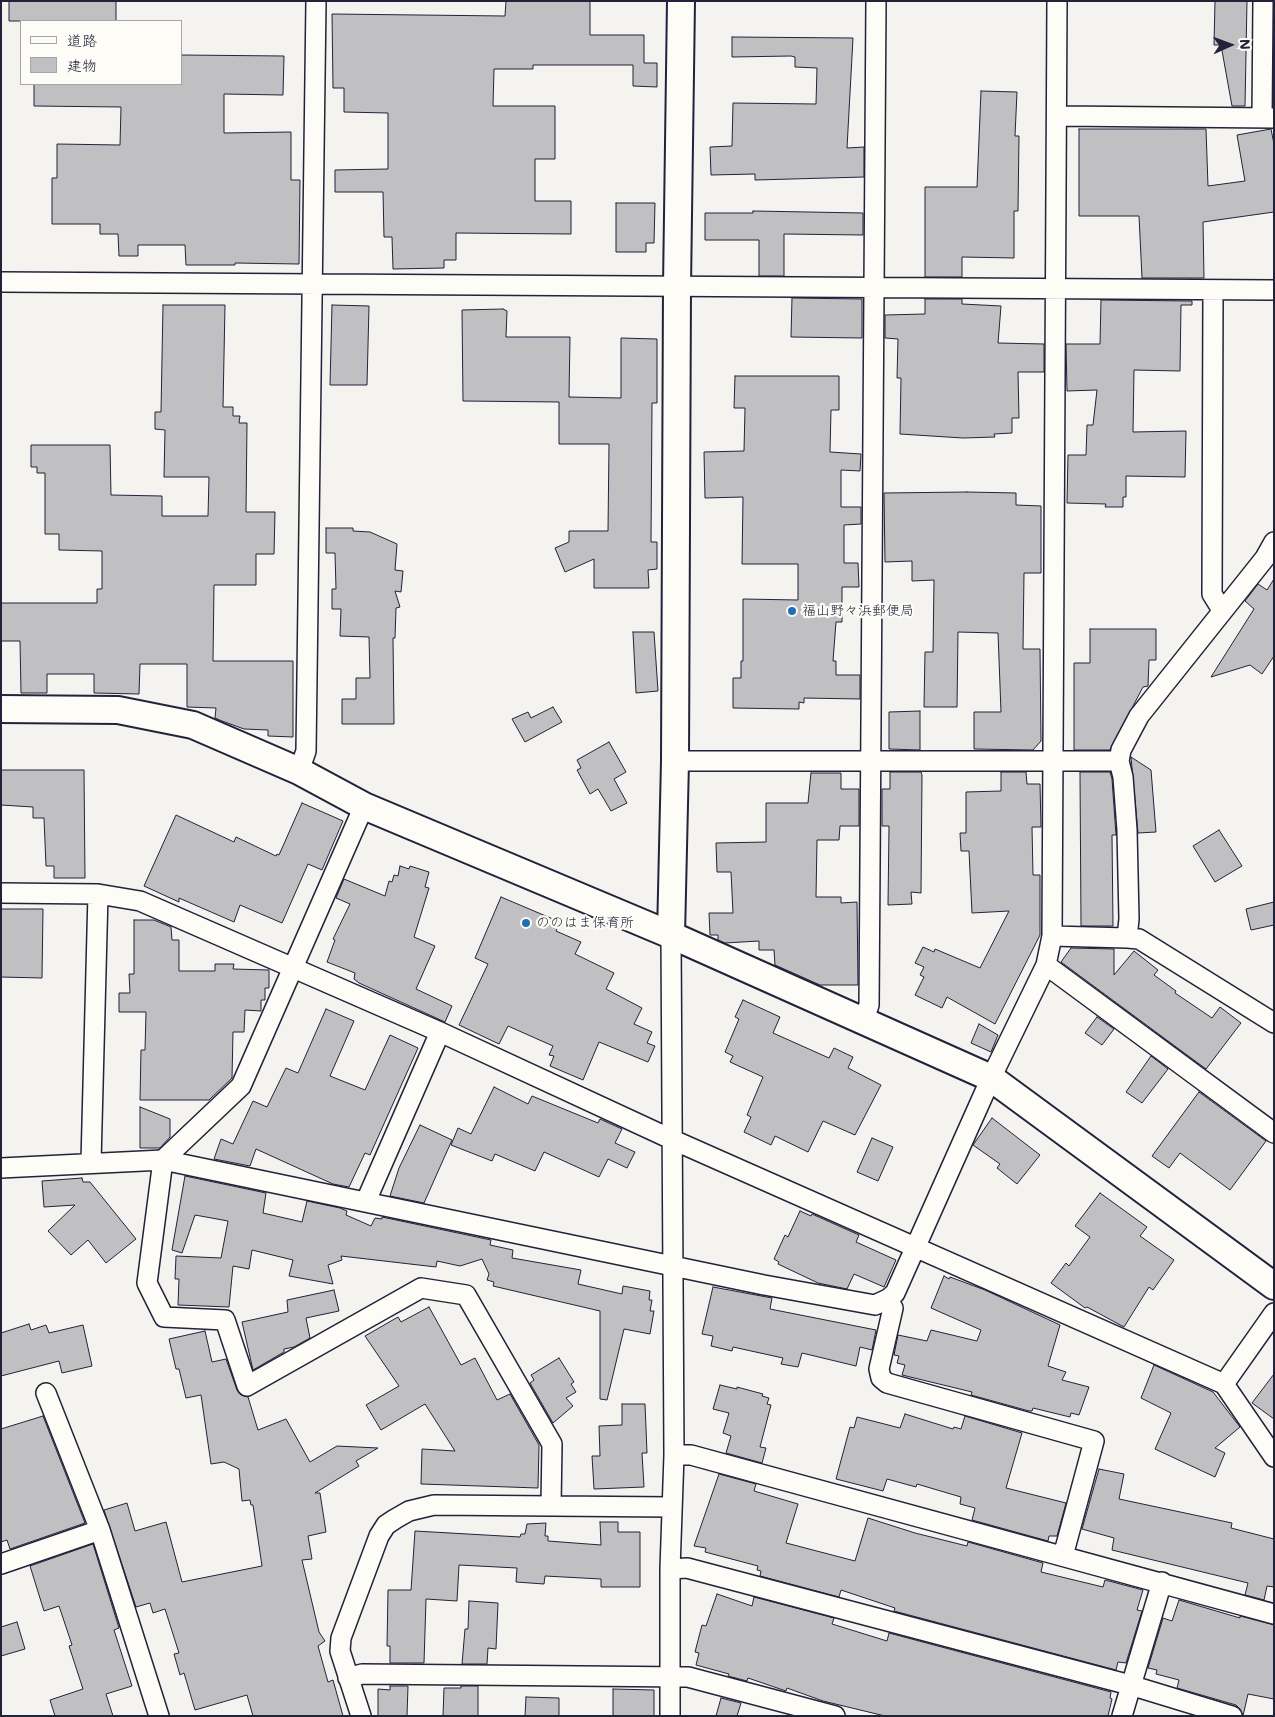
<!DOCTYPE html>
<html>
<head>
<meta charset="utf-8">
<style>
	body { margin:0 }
	#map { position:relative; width:1275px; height:1717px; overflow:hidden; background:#f4f3ef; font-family:Mali,"Klee One",sans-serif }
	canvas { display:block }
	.frame { position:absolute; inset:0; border:2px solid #22223b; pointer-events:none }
	.legend { position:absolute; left:20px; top:20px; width:162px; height:65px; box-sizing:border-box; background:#fdfcf7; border:1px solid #a5a5ac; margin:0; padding:6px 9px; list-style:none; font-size:15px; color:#22223b }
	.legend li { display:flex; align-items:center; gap:10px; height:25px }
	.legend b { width:25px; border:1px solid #a5a5ac }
	.north { position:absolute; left:1205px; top:20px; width:50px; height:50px; -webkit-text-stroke:4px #fdfcf7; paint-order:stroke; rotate:88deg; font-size:14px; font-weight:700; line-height:20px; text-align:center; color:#22223b }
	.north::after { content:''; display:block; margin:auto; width:18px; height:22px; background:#22223b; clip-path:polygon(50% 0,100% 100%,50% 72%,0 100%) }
</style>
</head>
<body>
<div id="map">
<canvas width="1275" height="1717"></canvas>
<div class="frame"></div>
<ul class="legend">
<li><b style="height:6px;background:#fdfcf7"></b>道路</li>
<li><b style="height:14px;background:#c0bfc2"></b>建物</li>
</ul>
<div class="north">N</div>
</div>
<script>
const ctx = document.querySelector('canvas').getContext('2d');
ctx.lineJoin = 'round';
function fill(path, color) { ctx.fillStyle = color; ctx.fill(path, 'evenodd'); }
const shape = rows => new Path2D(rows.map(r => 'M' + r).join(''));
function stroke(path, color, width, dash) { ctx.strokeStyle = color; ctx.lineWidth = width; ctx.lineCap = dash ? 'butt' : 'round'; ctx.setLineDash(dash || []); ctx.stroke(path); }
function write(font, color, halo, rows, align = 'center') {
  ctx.font = font + ' Mali,"Klee One",sans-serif'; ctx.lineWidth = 4.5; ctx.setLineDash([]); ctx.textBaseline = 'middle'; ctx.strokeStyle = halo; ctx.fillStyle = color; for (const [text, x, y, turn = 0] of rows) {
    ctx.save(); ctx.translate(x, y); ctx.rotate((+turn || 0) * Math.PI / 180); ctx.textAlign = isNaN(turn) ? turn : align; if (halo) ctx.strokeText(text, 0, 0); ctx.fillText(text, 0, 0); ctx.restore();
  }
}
const building = shape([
	[9,1,116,1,116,21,9,21,9,1],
	[506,1,590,1,590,35,644,35,644,63,657,63,657,87,633,86,633,65,533,65,533,69,494,69,493,106,555,106,555,159,535,159,535,201,571,201,571,234,456,233,456,260,444,260,444,268,393,269,392,237,384,237,383,192,335,192,335,170,388,169,388,113,344,112,344,88,333,88,332,14,505,16,506,1],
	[1215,1,1247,1,1245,106,1232,106,1221,45,1214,45,1215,1],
	[732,37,853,38,847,148,864,147,864,177,755,180,755,174,711,175,710,147,732,146,733,103,816,104,817,68,795,67,795,57,791,56,732,57,732,37],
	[181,55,284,56,283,95,224,94,224,133,291,132,291,180,300,180,299,264,235,263,235,265,186,265,185,245,138,245,138,256,119,256,118,234,100,234,100,224,52,224,52,178,57,178,57,144,120,145,121,107,34,106,34,84,181,84,181,55],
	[981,91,1017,92,1015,136,1019,136,1018,211,1014,211,1014,258,962,257,962,277,925,277,925,187,977,187,981,91],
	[1079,129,1206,129,1208,186,1245,181,1237,135,1271,129,1274,144,1274,212,1203,222,1204,278,1142,278,1139,216,1079,216,1079,129],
	[616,203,655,203,654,243,646,243,646,252,616,252,616,203],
	[753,211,863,213,863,235,784,234,784,276,759,276,759,240,705,240,705,213,753,213,753,211],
	[792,298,862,299,862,338,791,337,792,298],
	[925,299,962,299,962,304,1001,306,998,343,1044,344,1044,372,1018,372,1019,418,1012,418,1012,433,994,434,995,437,963,438,900,434,901,378,897,378,898,339,885,338,885,315,925,314,925,299],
	[1101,300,1192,301,1192,305,1181,305,1180,371,1134,370,1133,432,1186,431,1185,477,1126,476,1126,497,1123,497,1123,507,1105,507,1106,504,1067,503,1068,455,1086,455,1087,425,1093,425,1097,390,1067,391,1066,344,1100,344,1101,300],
	[163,305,225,305,223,407,233,407,233,416,240,416,239,423,247,423,246,512,275,512,274,554,256,554,256,585,214,585,213,661,293,661,293,737,268,736,268,730,244,729,222,721,215,718,216,708,187,707,187,664,140,664,139,694,94,693,94,674,47,674,47,693,21,693,20,641,1,641,1,603,97,603,97,589,102,589,102,551,59,550,59,534,45,534,45,473,37,473,37,467,31,467,31,445,110,445,111,495,162,496,162,516,208,516,209,477,164,477,165,430,155,429,155,412,161,412,163,305],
	[332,305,369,306,367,385,330,385,332,305],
	[503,309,507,311,506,337,570,337,569,397,621,398,621,338,657,339,657,403,652,403,651,542,657,542,657,569,648,570,649,588,594,588,594,559,565,572,555,548,569,542,569,531,608,531,609,444,559,444,559,402,463,401,462,310,503,309],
	[735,376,839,376,839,410,831,410,830,452,861,454,860,471,841,470,841,507,861,507,861,524,844,525,844,563,858,563,859,587,842,587,842,622,836,622,833,661,836,661,836,675,860,675,860,699,804,698,804,703,799,702,799,709,733,708,733,678,741,678,741,661,743,661,743,599,798,600,798,564,742,564,743,497,705,498,704,452,744,451,745,408,734,408,735,376],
	[967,492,1016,493,1016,505,1041,506,1041,573,1024,573,1023,649,1040,649,1041,741,1033,750,974,749,974,712,1001,712,998,633,958,632,957,707,924,707,925,652,933,652,934,580,912,581,912,561,885,562,884,493,967,492],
	[326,528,353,528,353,531,370,532,397,544,395,570,403,571,401,592,395,591,400,607,396,608,395,638,393,638,394,724,342,724,342,699,356,699,356,678,370,678,369,637,340,636,341,609,332,609,332,589,336,589,335,553,326,553,326,528],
	[1274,579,1274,656,1262,674,1250,665,1211,677,1254,609,1245,601,1258,584,1267,590,1274,579],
	[1090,629,1156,629,1156,660,1149,660,1148,686,1143,687,1110,750,1074,750,1074,663,1090,663,1090,629],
	[633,632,654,632,658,691,636,693,633,632],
	[553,707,562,722,525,742,512,719,528,712,531,718,553,707],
	[920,711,920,750,889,749,889,712,920,711],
	[609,742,626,772,614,779,627,803,611,811,598,789,590,794,577,770,581,768,577,760,609,742],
	[1131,757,1151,770,1156,832,1138,833,1131,757],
	[1,770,84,770,85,878,54,878,54,866,46,866,44,818,33,818,33,807,1,805,1,770],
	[890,772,921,772,922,775,921,893,911,892,912,904,888,905,889,826,882,826,882,789,890,789,890,772],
	[1001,772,1026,772,1027,784,1040,784,1041,827,1032,827,1033,875,1040,875,1040,935,995,1024,947,997,942,1008,915,995,924,977,920,975,924,967,915,963,923,947,934,952,935,949,980,968,1009,911,972,913,969,851,961,851,960,833,966,833,966,792,1001,791,1001,772],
	[1080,772,1110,772,1112,779,1116,835,1112,835,1113,926,1081,926,1080,772],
	[811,773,841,773,841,789,859,789,859,826,840,826,839,840,817,840,816,897,841,897,841,903,857,902,858,985,820,985,775,965,774,950,759,950,759,941,725,943,718,940,718,935,710,935,709,913,733,913,731,872,717,872,716,843,766,842,766,803,808,803,811,773],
	[302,803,343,821,322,870,308,864,282,923,240,905,234,922,179,898,179,902,144,886,176,815,234,842,236,837,276,856,277,854,279,855,302,803],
	[1219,830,1242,866,1215,882,1193,846,1219,830],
	[400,866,409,869,410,866,429,872,425,887,429,888,414,937,435,946,416,989,452,1006,445,1022,359,983,354,979,355,973,327,962,335,940,333,939,350,904,336,898,344,879,385,896,389,881,392,882,394,875,398,876,400,866],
	[501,897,560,922,556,931,581,942,575,954,614,973,606,989,642,1008,634,1024,652,1032,647,1043,655,1046,648,1062,599,1042,583,1080,550,1066,554,1056,549,1055,553,1046,508,1026,499,1044,459,1025,488,964,475,958,501,897],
	[1274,902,1274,925,1251,930,1246,909,1274,902],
	[1,909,43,909,42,978,1,977,1,909],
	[134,920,154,920,171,927,172,940,179,940,179,971,215,971,215,964,234,964,233,969,269,970,269,988,265,988,265,1000,261,1000,261,1011,245,1010,244,1032,233,1032,232,1078,209,1100,140,1100,141,1050,145,1050,146,1012,119,1012,119,993,130,993,129,974,134,974,134,920],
	[1071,948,1114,949,1114,975,1134,951,1158,970,1154,975,1176,991,1175,993,1212,1018,1220,1007,1241,1023,1206,1069,1061,962,1071,948],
	[743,1000,780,1017,773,1033,829,1058,834,1048,853,1057,848,1068,881,1085,855,1135,823,1121,808,1152,775,1136,771,1145,744,1132,751,1117,747,1115,763,1077,730,1062,733,1056,725,1052,739,1019,735,1017,743,1000],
	[326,1009,354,1021,330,1076,365,1090,390,1035,418,1048,370,1155,365,1153,349,1187,333,1184,256,1149,250,1166,214,1159,221,1139,233,1144,253,1101,267,1107,286,1068,298,1073,326,1009],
	[1097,1017,1114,1029,1102,1045,1085,1033,1097,1017],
	[979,1024,998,1035,991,1052,971,1043,979,1024],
	[1151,1056,1168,1069,1142,1103,1126,1092,1151,1056],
	[494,1087,528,1104,532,1096,598,1123,600,1119,622,1129,615,1143,635,1152,627,1168,608,1159,599,1177,544,1152,535,1171,495,1154,492,1161,451,1145,458,1128,471,1134,494,1087],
	[1199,1092,1266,1141,1230,1190,1180,1153,1169,1168,1152,1156,1199,1092],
	[140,1107,170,1119,170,1137,160,1148,140,1148,140,1107],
	[992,1118,1040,1155,1017,1184,997,1168,1000,1164,973,1145,992,1118],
	[420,1125,452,1140,424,1203,390,1196,399,1168,420,1125],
	[872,1138,893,1147,878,1181,857,1172,872,1138],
	[185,1176,266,1193,263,1213,302,1222,307,1201,340,1208,347,1211,346,1215,371,1226,375,1218,382,1219,382,1217,491,1240,490,1245,513,1250,512,1258,581,1270,578,1284,622,1294,623,1286,650,1291,649,1300,652,1300,650,1311,654,1311,650,1334,624,1329,607,1400,600,1399,600,1311,493,1286,494,1282,487,1280,489,1274,482,1259,460,1266,437,1261,436,1267,341,1256,342,1260,328,1265,333,1284,289,1276,293,1260,252,1250,249,1269,233,1266,229,1307,178,1305,179,1279,175,1279,176,1256,221,1258,228,1221,195,1215,182,1253,172,1250,185,1176],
	[82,1178,83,1182,90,1182,136,1239,106,1263,88,1240,71,1255,48,1231,75,1205,44,1207,42,1181,82,1178],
	[1100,1193,1147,1227,1140,1236,1174,1260,1153,1290,1149,1287,1124,1327,1087,1307,1085,1308,1051,1283,1066,1263,1069,1266,1090,1237,1075,1226,1100,1193],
	[800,1211,811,1216,812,1214,859,1235,856,1242,896,1260,884,1287,854,1274,847,1289,818,1283,778,1264,779,1262,774,1259,785,1235,788,1237,800,1211],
	[944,1276,949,1279,950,1277,985,1290,1060,1325,1048,1366,1066,1372,1062,1380,1089,1387,1079,1415,1071,1413,1070,1417,1033,1408,1032,1411,1029,1411,971,1395,972,1392,902,1375,905,1365,897,1363,899,1356,894,1355,898,1335,927,1341,931,1330,977,1341,981,1330,931,1308,944,1276],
	[713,1287,772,1298,770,1309,876,1330,872,1350,860,1347,856,1366,802,1353,798,1367,781,1364,783,1358,733,1347,732,1351,711,1346,713,1336,702,1334,713,1287],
	[334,1290,339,1311,306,1318,310,1338,294,1347,284,1349,284,1352,253,1370,242,1322,288,1312,287,1300,334,1290],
	[429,1307,461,1365,475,1358,497,1400,510,1394,539,1445,538,1488,421,1484,422,1449,455,1451,425,1404,381,1430,366,1405,399,1386,365,1336,398,1317,401,1322,429,1307],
	[29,1324,31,1330,46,1325,49,1333,83,1325,92,1366,62,1373,59,1361,1,1376,1,1333,29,1324],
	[205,1331,212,1362,226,1359,237,1390,241,1395,248,1397,258,1430,286,1419,310,1462,337,1446,378,1448,356,1461,359,1466,315,1493,320,1493,326,1532,308,1536,312,1559,302,1560,319,1632,325,1641,318,1646,328,1682,333,1680,343,1716,253,1716,247,1695,195,1710,184,1673,180,1675,174,1654,179,1653,165,1609,153,1613,150,1603,136,1607,104,1510,127,1503,135,1531,166,1522,182,1582,262,1566,253,1505,251,1505,250,1500,242,1501,239,1469,224,1462,211,1464,201,1395,186,1398,179,1369,176,1369,169,1339,205,1331],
	[559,1358,574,1382,571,1384,576,1392,566,1398,573,1406,553,1423,530,1383,534,1380,531,1375,559,1358],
	[1154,1365,1213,1392,1240,1427,1215,1448,1225,1453,1215,1477,1155,1449,1171,1413,1141,1398,1154,1365],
	[1274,1374,1274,1419,1252,1403,1274,1374],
	[720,1385,737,1389,737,1387,763,1394,762,1396,769,1398,767,1404,771,1405,760,1447,766,1448,762,1463,726,1453,731,1436,723,1433,729,1413,713,1409,720,1385],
	[622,1404,645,1404,647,1453,642,1453,644,1487,594,1489,592,1456,600,1456,599,1426,622,1425,622,1404],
	[905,1414,953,1429,954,1427,961,1429,965,1416,1022,1433,1006,1488,1066,1503,1057,1536,1049,1536,1048,1541,972,1520,975,1508,960,1504,961,1497,917,1484,916,1487,887,1479,883,1491,836,1479,850,1427,854,1428,857,1417,900,1428,905,1414],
	[43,1416,85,1523,10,1549,7,1540,1,1542,1,1429,43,1416],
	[1099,1469,1124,1474,1119,1499,1232,1523,1231,1528,1274,1539,1274,1587,1267,1586,1264,1600,1245,1595,1248,1583,1112,1550,1114,1538,1082,1529,1099,1469],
	[719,1474,756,1484,754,1491,798,1504,786,1543,790,1544,855,1561,868,1518,915,1533,967,1546,968,1542,1043,1563,1041,1572,1103,1587,1105,1580,1143,1590,1137,1610,1142,1611,1126,1663,1118,1662,1116,1670,894,1611,895,1608,841,1590,839,1597,760,1576,761,1571,757,1570,758,1566,705,1552,706,1548,694,1546,719,1474],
	[600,1522,618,1522,618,1532,640,1532,640,1587,601,1587,601,1579,545,1576,544,1584,516,1582,517,1568,459,1565,457,1601,426,1599,424,1663,390,1663,390,1646,387,1646,388,1590,411,1590,415,1531,520,1537,521,1534,525,1534,527,1524,546,1523,545,1536,548,1536,548,1541,601,1545,600,1522],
	[93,1544,119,1628,114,1630,132,1686,106,1694,113,1716,55,1716,50,1700,83,1689,69,1646,72,1645,59,1606,44,1611,30,1566,93,1544],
	[717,1594,752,1606,754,1597,834,1618,832,1624,887,1641,889,1633,1111,1692,1110,1698,1112,1699,1108,1716,885,1716,823,1701,787,1688,786,1691,748,1678,747,1681,728,1676,729,1674,696,1665,699,1653,695,1652,702,1625,706,1626,717,1594],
	[1179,1600,1240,1618,1240,1616,1274,1625,1274,1699,1248,1694,1243,1716,1240,1709,1236,1705,1177,1688,1179,1680,1156,1674,1157,1670,1148,1668,1163,1618,1172,1621,1179,1600],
	[469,1601,498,1603,496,1649,488,1648,487,1664,462,1664,465,1629,468,1629,469,1601],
	[17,1622,25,1649,1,1656,1,1627,17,1622],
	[390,1686,408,1686,407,1716,378,1716,378,1689,390,1690,390,1686],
	[461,1686,478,1686,478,1716,443,1716,444,1688,461,1688,461,1686],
	[613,1689,654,1690,654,1716,613,1716,613,1689],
	[526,1697,559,1698,559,1716,525,1716,526,1697],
	[721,1698,741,1703,737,1716,716,1716,721,1698]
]);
fill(building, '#c0bfc2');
stroke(building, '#22223b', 1);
const street = shape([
	[1058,116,1274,118],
	[1262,118,1263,1],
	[1,282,1274,290],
	[1213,291,1212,594,1222,610],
	[1274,542,1265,558,1139,716,1121,750,1119,761,1123,777,1127,830,1129,919,1127,938,1139,939,1274,1023],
	[675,761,1119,761],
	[299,771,306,751,316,1],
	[364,806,241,1086,163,1160,147,1283,164,1317,225,1320,247,1386,421,1288,466,1295,552,1444,551,1506],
	[1,893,98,894,140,901,440,1032,671,1139,1224,1384,1274,1457],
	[1052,936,1127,938],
	[1046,965,1274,1133],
	[863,1022,869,1005,876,1],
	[91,1162,98,894],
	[1,1168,163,1160,764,1285,875,1305,888,1299,895,1293,991,1078,1046,965,1052,936,1057,1],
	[366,1201,440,1032],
	[888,1299,893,1308,879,1369,881,1378,887,1383,1094,1441,1063,1556],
	[1224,1384,1274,1313],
	[46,1393,100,1530,159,1716],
	[674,1455,691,1455,1274,1614],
	[1,1564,100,1530],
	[670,1569,687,1568,1130,1685,1232,1716],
	[348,1678,362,1674,688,1677,835,1716],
	[361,1716,340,1651,341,1638,379,1536,386,1525,395,1519,409,1511,434,1505,671,1507],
	[670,1716,670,1569,674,1455,671,935],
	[1122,1716,1162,1582]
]);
const secondary = shape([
	[1,709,118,710,193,725,299,771,364,806,671,935,991,1078,1274,1286],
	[671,935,675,761,677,286,681,1]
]);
stroke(street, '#22223b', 22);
stroke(secondary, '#22223b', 30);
stroke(street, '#fdfcf7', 19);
stroke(secondary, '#fdfcf7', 26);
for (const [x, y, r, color] of [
	[792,611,5,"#1f6fb2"],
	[526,923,5,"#1f6fb2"]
]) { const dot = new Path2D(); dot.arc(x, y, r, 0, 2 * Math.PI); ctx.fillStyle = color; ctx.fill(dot); stroke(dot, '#fdfcf7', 2); }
write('14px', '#22223b', '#fdfcf7', [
	["福山野々浜郵便局",802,611],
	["ののはま保育所",536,923]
], 'left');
</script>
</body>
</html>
